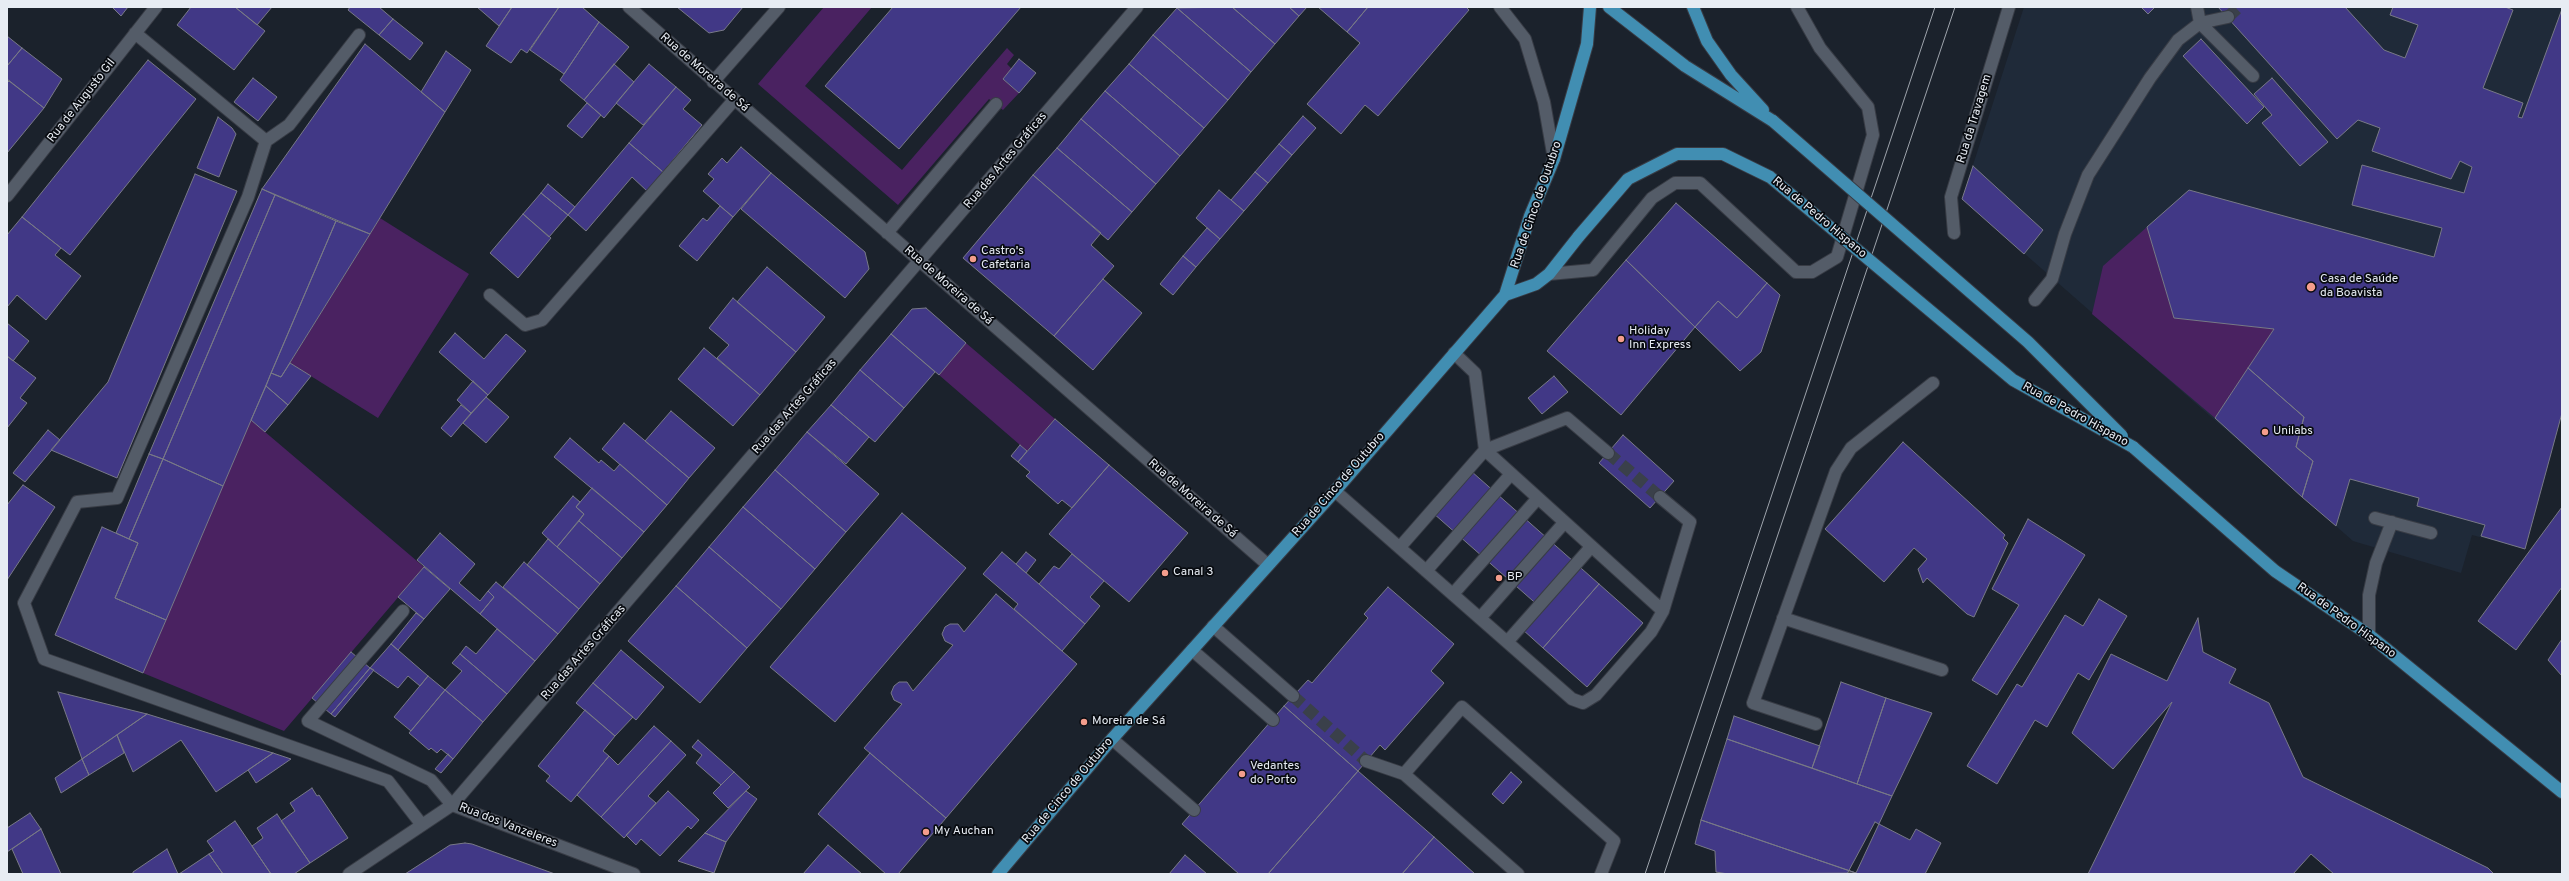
<!DOCTYPE html>
<html>
<head>
<meta charset="utf-8">
<style>
	body { margin:0 }
	#map { position:relative; width:2569px; height:881px; overflow:hidden; background:#1b222c; font-family:Overpass,sans-serif }
	canvas { display:block }
	.frame { position:absolute; inset:0; border:8px solid #e7ecf3; pointer-events:none }
</style>
</head>
<body>
<div id="map">
<canvas width="2569" height="881"></canvas>
<div class="frame"></div>
</div>
<script>
const ctx = document.querySelector('canvas').getContext('2d');
ctx.lineJoin = 'round';
function fill(path, color) { ctx.fillStyle = color; ctx.fill(path, 'evenodd'); }
const shape = rows => new Path2D(rows.map(r => 'M' + r).join(''));
function stroke(path, color, width, dash) { ctx.strokeStyle = color; ctx.lineWidth = width; ctx.lineCap = dash ? 'butt' : 'round'; ctx.setLineDash(dash || []); ctx.stroke(path); }
function write(font, color, halo, rows, align = 'center') {
  ctx.font = font + ' Overpass,sans-serif'; ctx.lineWidth = 3.5; ctx.setLineDash([]); ctx.textBaseline = 'middle'; ctx.strokeStyle = halo; ctx.fillStyle = color; for (const [text, x, y, turn = 0] of rows) {
    ctx.save(); ctx.translate(x, y); ctx.rotate((+turn || 0) * Math.PI / 180); ctx.textAlign = isNaN(turn) ? turn : align; if (halo) ctx.strokeText(text, 0, 0); ctx.fillText(text, 0, 0); ctx.restore();
  }
}
fill(shape([
	[2024,7,2562,7,2562,413,2525,549,2472,535,2461,573,2353,541,1962,199]
]), '#1f2a39');
fill(shape([
	[824,7,872,7,805,86,902,170,1007,48,1014,55,1007,64,1012,69,1003,79,1019,93,1003,110,989,99,898,205,758,84],
	[380,218,469,274,378,418,290,363],
	[2147,227,2174,318,2274,329,2215,418,2092,314,2103,266],
	[966,343,1055,419,1027,451,939,375],
	[251,420,424,567,284,731,143,673]
]), '#4a2261');
const building = shape([
	[112,7,128,7,121,16,112,7],
	[191,7,235,7,265,31,234,70,177,25,191,7],
	[235,7,272,7,257,25,235,7],
	[350,7,379,7,393,19,379,35,348,10,350,7],
	[477,7,512,7,499,26,477,7],
	[512,7,559,7,527,53,521,49,511,63,486,46,512,7],
	[559,7,582,7,599,22,564,74,530,50,559,7],
	[677,7,743,7,724,30,709,33,677,7],
	[893,7,1021,7,899,149,825,86,893,7],
	[1232,7,1275,44,1251,72,1177,8,1232,7],
	[1232,7,1289,7,1299,16,1275,44,1232,7],
	[1289,7,1307,7,1299,16,1289,7],
	[1318,7,1368,7,1347,32,1318,7],
	[1368,7,1466,7,1469,10,1378,116,1365,105,1341,134,1307,104,1360,43,1347,32,1368,7],
	[2141,7,2155,7,2148,14,2141,7],
	[2218,7,2345,7,2384,50,2405,58,2418,25,2390,15,2393,7,2505,7,2513,10,2483,88,2523,103,2518,117,2522,118,2562,9,2562,413,2525,549,2481,536,2485,525,2417,506,2419,498,2350,479,2336,526,2302,497,2313,461,2296,447,2304,417,2248,368,2274,329,2174,318,2147,227,2189,190,2434,257,2442,228,2352,205,2362,165,2464,193,2472,167,2460,161,2451,179,2372,151,2380,128,2358,120,2337,139,2218,7],
	[1177,8,1251,72,1228,100,1153,35,1177,8],
	[393,19,423,43,410,60,379,35,393,19],
	[599,22,629,47,584,100,560,80,599,22],
	[1153,35,1228,100,1204,128,1129,64,1153,35],
	[7,36,22,48,7,66,7,36],
	[2201,39,2264,107,2247,124,2183,56,2201,39],
	[365,44,445,112,370,234,262,189,365,44],
	[22,48,62,79,44,108,7,79,7,66,22,48],
	[446,51,471,70,445,112,421,92,446,51],
	[1019,59,1036,73,1019,93,1003,79,1019,59],
	[148,60,196,99,70,255,22,217,148,60],
	[614,64,634,82,604,118,584,100,614,64],
	[649,64,676,87,643,125,616,103,649,64],
	[1129,64,1204,128,1180,156,1105,91,1129,64],
	[253,78,277,97,258,121,234,102,253,78],
	[2272,78,2328,142,2300,166,2262,123,2272,115,2254,94,2272,78],
	[9,81,44,108,7,153,7,83,9,81],
	[676,87,691,100,683,109,702,125,663,172,629,143,676,87],
	[1105,91,1180,156,1156,184,1081,119,1105,91],
	[587,103,601,115,582,138,567,126,587,103],
	[1303,116,1316,128,1292,155,1279,144,1303,116],
	[218,117,232,128,236,134,219,177,197,168,218,117],
	[1081,119,1156,184,1132,212,1057,148,1081,119],
	[629,143,663,172,647,191,632,177,586,231,568,215,629,143],
	[1279,144,1292,155,1268,183,1255,172,1279,144],
	[741,147,771,173,733,217,703,191,714,179,708,174,722,158,727,163,741,147],
	[1057,148,1132,212,1108,240,1033,175,1057,148],
	[1973,166,2043,230,2024,254,1962,199,1973,166],
	[1255,172,1268,183,1244,211,1231,200,1255,172],
	[771,173,865,252,869,269,845,298,741,209,771,173],
	[195,174,237,191,117,478,51,450,108,382,195,174],
	[1033,175,1101,233,1091,245,1114,266,1054,336,963,258,1033,175],
	[548,184,575,207,568,215,541,193,548,184],
	[262,189,275,195,163,459,149,454,262,189],
	[1219,190,1244,211,1220,239,1196,218,1219,190],
	[541,193,568,215,549,237,523,214,541,193],
	[275,195,336,221,223,486,163,459,275,195],
	[1676,203,1767,283,1737,318,1718,301,1695,327,1626,260,1676,203],
	[720,206,733,217,697,261,679,246,703,218,707,221,720,206],
	[523,214,551,238,518,278,490,253,523,214],
	[22,217,61,248,55,255,81,276,46,320,17,295,7,307,7,235,22,217],
	[336,221,370,234,281,377,271,373,336,221],
	[1207,228,1220,239,1196,267,1183,256,1207,228],
	[1183,256,1196,267,1173,295,1160,284,1183,256],
	[1626,260,1695,327,1621,415,1547,351,1626,260],
	[767,267,825,317,796,352,737,302,767,267],
	[1103,279,1142,313,1093,370,1054,336,1103,279],
	[1767,283,1780,295,1761,352,1740,371,1695,327,1718,301,1737,318,1767,283],
	[733,298,796,352,760,395,717,358,729,345,709,328,733,298],
	[926,308,966,343,939,375,891,334,912,309,926,308],
	[7,323,29,341,13,361,7,356,7,323],
	[455,333,484,359,506,334,526,351,488,395,439,352,455,333],
	[891,334,935,372,904,408,860,370,891,334],
	[704,348,760,395,733,426,678,379,704,348],
	[7,356,36,378,20,398,27,403,7,428,7,356],
	[290,363,311,376,288,405,266,386,271,373,281,377,290,363],
	[2248,368,2304,417,2296,447,2313,461,2302,497,2215,418,2248,368],
	[860,370,904,408,875,442,831,405,860,370],
	[1554,376,1568,392,1542,414,1528,398,1554,376],
	[473,381,488,395,471,413,457,400,473,381],
	[266,386,288,405,265,432,251,420,266,386],
	[486,397,509,417,486,443,463,423,486,397],
	[461,405,471,413,451,437,441,428,461,405],
	[831,405,869,437,846,464,807,432,831,405],
	[671,411,715,448,689,478,645,441,671,411],
	[1055,419,1109,465,1072,508,1062,500,1058,504,1026,476,1030,472,1018,462,1055,419],
	[624,423,689,478,667,505,602,449,624,423],
	[48,430,60,440,25,482,13,473,48,430],
	[807,432,879,494,846,532,775,470,807,432],
	[1623,435,1674,481,1650,508,1599,463,1623,435],
	[570,438,599,463,601,460,614,471,620,464,667,505,644,532,554,457,570,438],
	[1903,442,2005,535,2003,538,2008,543,1974,617,1967,614,1927,578,1923,583,1918,569,1927,559,1914,548,1884,582,1825,529,1903,442],
	[1020,445,1027,451,1018,462,1011,456,1020,445],
	[149,454,163,459,129,539,116,533,149,454],
	[163,459,223,486,166,620,115,598,138,543,129,539,163,459],
	[1109,465,1188,533,1129,602,1049,534,1109,465],
	[775,470,846,532,815,569,743,507,775,470],
	[1471,471,1599,584,1543,648,1522,629,1541,608,1433,513,1471,471],
	[23,485,55,507,7,580,7,505,23,485],
	[592,488,644,532,622,558,579,521,584,514,576,507,592,488],
	[573,496,580,502,576,507,584,514,557,547,542,533,573,496],
	[743,507,815,569,781,609,709,547,743,507],
	[2562,507,2562,587,2516,650,2478,621,2562,507],
	[902,513,966,568,835,722,770,667,902,513],
	[2028,519,2085,555,1997,695,1972,680,2019,605,1992,589,2028,519],
	[579,521,622,558,600,584,557,547,579,521],
	[102,527,138,543,115,598,166,620,143,673,55,635,102,527],
	[440,533,475,564,459,583,480,601,488,591,494,597,480,614,417,560,440,533],
	[548,539,600,584,579,609,527,565,548,539],
	[709,547,781,609,747,648,676,586,709,547],
	[1002,552,1085,624,1062,651,1014,609,1018,604,983,574,1002,552],
	[1026,552,1036,560,1026,573,1016,564,1026,552],
	[1072,554,1104,581,1090,597,1100,606,1085,624,1039,584,1054,566,1059,569,1072,554],
	[524,562,579,609,558,634,503,587,524,562],
	[424,567,450,589,424,619,398,597,424,567],
	[496,582,558,634,535,661,480,614,494,597,488,591,496,582],
	[1599,584,1643,623,1587,687,1543,648,1599,584],
	[676,586,747,648,700,703,628,641,676,586],
	[1388,587,1454,644,1431,671,1444,683,1385,750,1380,745,1358,771,1284,706,1308,680,1312,683,1368,618,1364,614,1388,587],
	[996,594,1077,664,946,818,864,748,902,704,894,700,891,693,894,686,899,682,907,682,913,691,953,645,945,641,942,634,945,627,950,624,958,624,964,632,996,594],
	[2099,599,2127,616,2089,680,2078,673,2047,727,2035,720,1997,784,1967,766,2017,684,2022,687,2065,615,2083,626,2099,599],
	[416,613,424,619,398,650,391,644,416,613],
	[2198,618,2203,652,2236,669,2229,683,2269,703,2303,777,2488,868,2494,874,2334,874,2311,854,2293,874,2088,874,2172,702,2113,769,2072,733,2111,654,2167,681,2198,618],
	[497,629,535,661,507,694,460,654,466,646,476,654,497,629],
	[2562,639,2562,676,2548,660,2562,639],
	[391,644,428,676,420,686,408,676,398,688,370,668,391,644],
	[621,650,664,687,636,720,593,683,621,650],
	[351,652,370,668,331,714,312,698,351,652],
	[460,654,507,694,483,722,445,690,462,671,452,663,460,654],
	[370,668,374,670,335,717,331,714,370,668],
	[428,676,445,690,411,731,394,717,428,676],
	[1841,682,1886,698,1857,784,1812,768,1841,682],
	[593,683,633,717,615,736,576,703,593,683],
	[445,690,483,722,453,759,441,749,437,753,431,748,429,750,409,733,445,690],
	[58,692,147,714,82,759,58,692],
	[1886,698,1932,713,1892,796,1857,784,1886,698],
	[1284,706,1358,771,1268,874,1239,874,1182,824,1284,706],
	[585,710,615,736,603,751,609,756,571,802,546,781,550,776,538,766,585,710],
	[147,714,273,753,216,792,181,740,133,772,117,735,147,714],
	[1734,716,1820,746,1812,768,1727,739,1734,716],
	[654,726,671,741,601,817,577,795,609,756,618,765,654,726],
	[117,735,124,753,89,775,82,759,117,735],
	[1727,739,1892,796,1856,873,1701,820,1727,739],
	[698,740,734,772,721,785,696,763,702,755,692,747,698,740],
	[671,741,686,755,648,796,656,803,624,838,601,817,671,741],
	[273,753,291,759,256,783,248,770,273,753],
	[870,753,946,818,898,874,886,874,818,814,870,753],
	[448,754,453,759,441,773,435,769,448,754],
	[82,759,89,775,61,793,55,778,82,759],
	[1358,771,1434,837,1402,874,1268,874,1358,771],
	[734,772,750,787,728,808,713,793,734,772],
	[1511,772,1522,782,1503,804,1492,794,1511,772],
	[312,788,317,796,319,795,348,838,310,863,281,821,295,811,290,803,312,788],
	[668,791,699,820,691,829,688,826,660,856,641,839,636,845,626,835,668,791],
	[746,791,757,799,726,842,705,833,746,791],
	[30,813,41,829,7,852,7,828,30,813],
	[277,814,310,863,294,874,271,874,252,846,263,838,257,828,277,814],
	[1701,820,1856,873,1728,874,1716,872,1715,851,1695,844,1701,820],
	[235,821,252,846,271,874,223,874,209,854,214,851,207,841,235,821],
	[1875,822,1910,840,1916,829,1941,843,1925,874,1847,874,1875,822],
	[41,829,61,874,23,874,12,849,41,829],
	[705,833,726,842,714,873,678,861,705,833],
	[1434,837,1475,874,1402,874,1434,837],
	[465,843,472,844,555,874,405,874,450,845,465,843],
	[828,845,862,874,803,874,828,845],
	[167,849,178,874,133,874,133,872,167,849],
	[209,854,223,874,179,874,209,854],
	[1185,855,1207,874,1169,874,1185,855]
]);
fill(building, '#413886');
stroke(building, '#787987', 1);
stroke(shape([
	[2228,17,2239,7],
	[1608,453,1660,497],
	[1293,696,1366,761]
]), '#3a404a', 12, [12, 6]);
const minor = shape([
	[629,7,1268,565],
	[1500,7,1525,39,1544,102,1554,159],
	[2197,7,2200,23,2253,76],
	[135,33,266,141,248,197,117,498,77,502,24,603,44,659,388,781,422,825],
	[713,82,779,7],
	[266,141,289,125,359,35],
	[7,196,156,7],
	[887,233,996,104],
	[1954,233,1951,197,2009,7],
	[1549,274,1593,270,1652,198,1675,183,1700,183,1796,272,1812,272,1837,257,1873,135,1868,107,1820,48,1797,7],
	[490,295,525,325,542,320,734,100],
	[2035,300,2052,279,2065,234,2088,175,2150,78,2178,40,2200,23,2228,17],
	[1454,353,1475,373,1485,450,1567,418,1608,453],
	[1335,491,1572,699,1583,703,1596,695,1651,632,1663,611,1690,522,1660,497],
	[2375,518,2431,533],
	[1400,547,1485,450,1663,611],
	[1426,571,1511,474],
	[1453,594,1538,498],
	[403,611,308,721,431,780,452,805,1137,7],
	[1480,618,1564,523],
	[1783,618,1942,670],
	[1213,626,1293,696],
	[2369,635,2369,595,2376,563,2392,522],
	[1507,642,1591,547],
	[1192,650,1273,720],
	[1816,724,1753,703,1836,471,1851,448,1933,383],
	[1112,739,1194,810],
	[1366,761,1404,774,1518,874],
	[1404,774,1462,707,1614,841,1601,874],
	[349,874,452,805,634,874]
]);
const major = shape([
	[1609,7,1685,66,1773,121],
	[1693,7,1707,41,1731,75,1763,110],
	[1505,295,1536,284,1549,274,1579,236],
	[2133,447,2275,571,2369,635,2562,792],
	[998,874,1112,739,1335,491,1505,295,1530,216,1554,159,1587,44,1590,7]
]);
stroke(minor, '#383c45', 14);
stroke(major, '#383c45', 14);
stroke(minor, '#545c68', 12);
stroke(major, '#418eb2', 12);
stroke(shape([
	[1645,874,1935,7],
	[1664,874,1955,7]
]), '#9fa5ad', 1);
const majorBridge = shape([
	[1773,121,2028,342,2122,436],
	[1579,236,1628,179,1677,154,1723,154,1770,177,2013,380,2133,447]
]);
stroke(majorBridge, '#383c45', 14, []);
stroke(majorBridge, '#418eb2', 12);
for (const [x, y, r, color] of [
	[973,259,4,"#f49d8c"],
	[2311,287,5,"#f49d8c"],
	[1621,339,4,"#f49d8c"],
	[2265,432,4,"#f49d8c"],
	[1165,573,4,"#f49d8c"],
	[1499,578,4,"#f49d8c"],
	[1084,722,4,"#f49d8c"],
	[1242,774,4,"#f49d8c"],
	[926,832,4,"#f49d8c"]
]) { const dot = new Path2D(); dot.arc(x, y, r, 0, 2 * Math.PI); ctx.fillStyle = color; ctx.fill(dot); stroke(dot, '#080b10', 1.5); }
write('12px', '#e7ecf3', '#080b10', [
	["Rua de Moreira de Sá",704,73,41],
	["Rua de Augusto Gil",82,101,-52],
	["Rua da Travagem",1975,119,-73],
	["Rua das Artes Gráficas",1006,161,-50],
	["Rua de Cinco de Outubro",1537,205,-71],
	["Rua de Pedro Hispano",1819,218,40],
	["Rua de Moreira de Sá",948,286,41],
	["Rua das Artes Gráficas",795,407,-49],
	["Rua de Pedro Hispano",2075,415,29],
	["Rua de Cinco de Outubro",1339,485,-49],
	["Rua de Moreira de Sá",1192,499,41],
	["Rua de Pedro Hispano",2346,621,36],
	["Rua das Artes Gráficas",584,653,-49],
	["Rua de Cinco de Outubro",1068,791,-50],
	["Rua dos Vanzeleres",508,826,21]
]);
write('12px', '#e7ecf3', '#080b10', [
	["Castro's",981,252],
	["Cafetaria",981,266],
	["Casa de Saúde",2320,280],
	["da Boavista",2320,294],
	["Holiday",1629,332],
	["Inn Express",1629,346],
	["Unilabs",2273,432],
	["Canal 3",1173,573],
	["BP",1507,578],
	["Moreira de Sá",1092,722],
	["Vedantes",1250,767],
	["do Porto",1250,781],
	["My Auchan",934,832]
], 'left');
</script>
</body>
</html>
